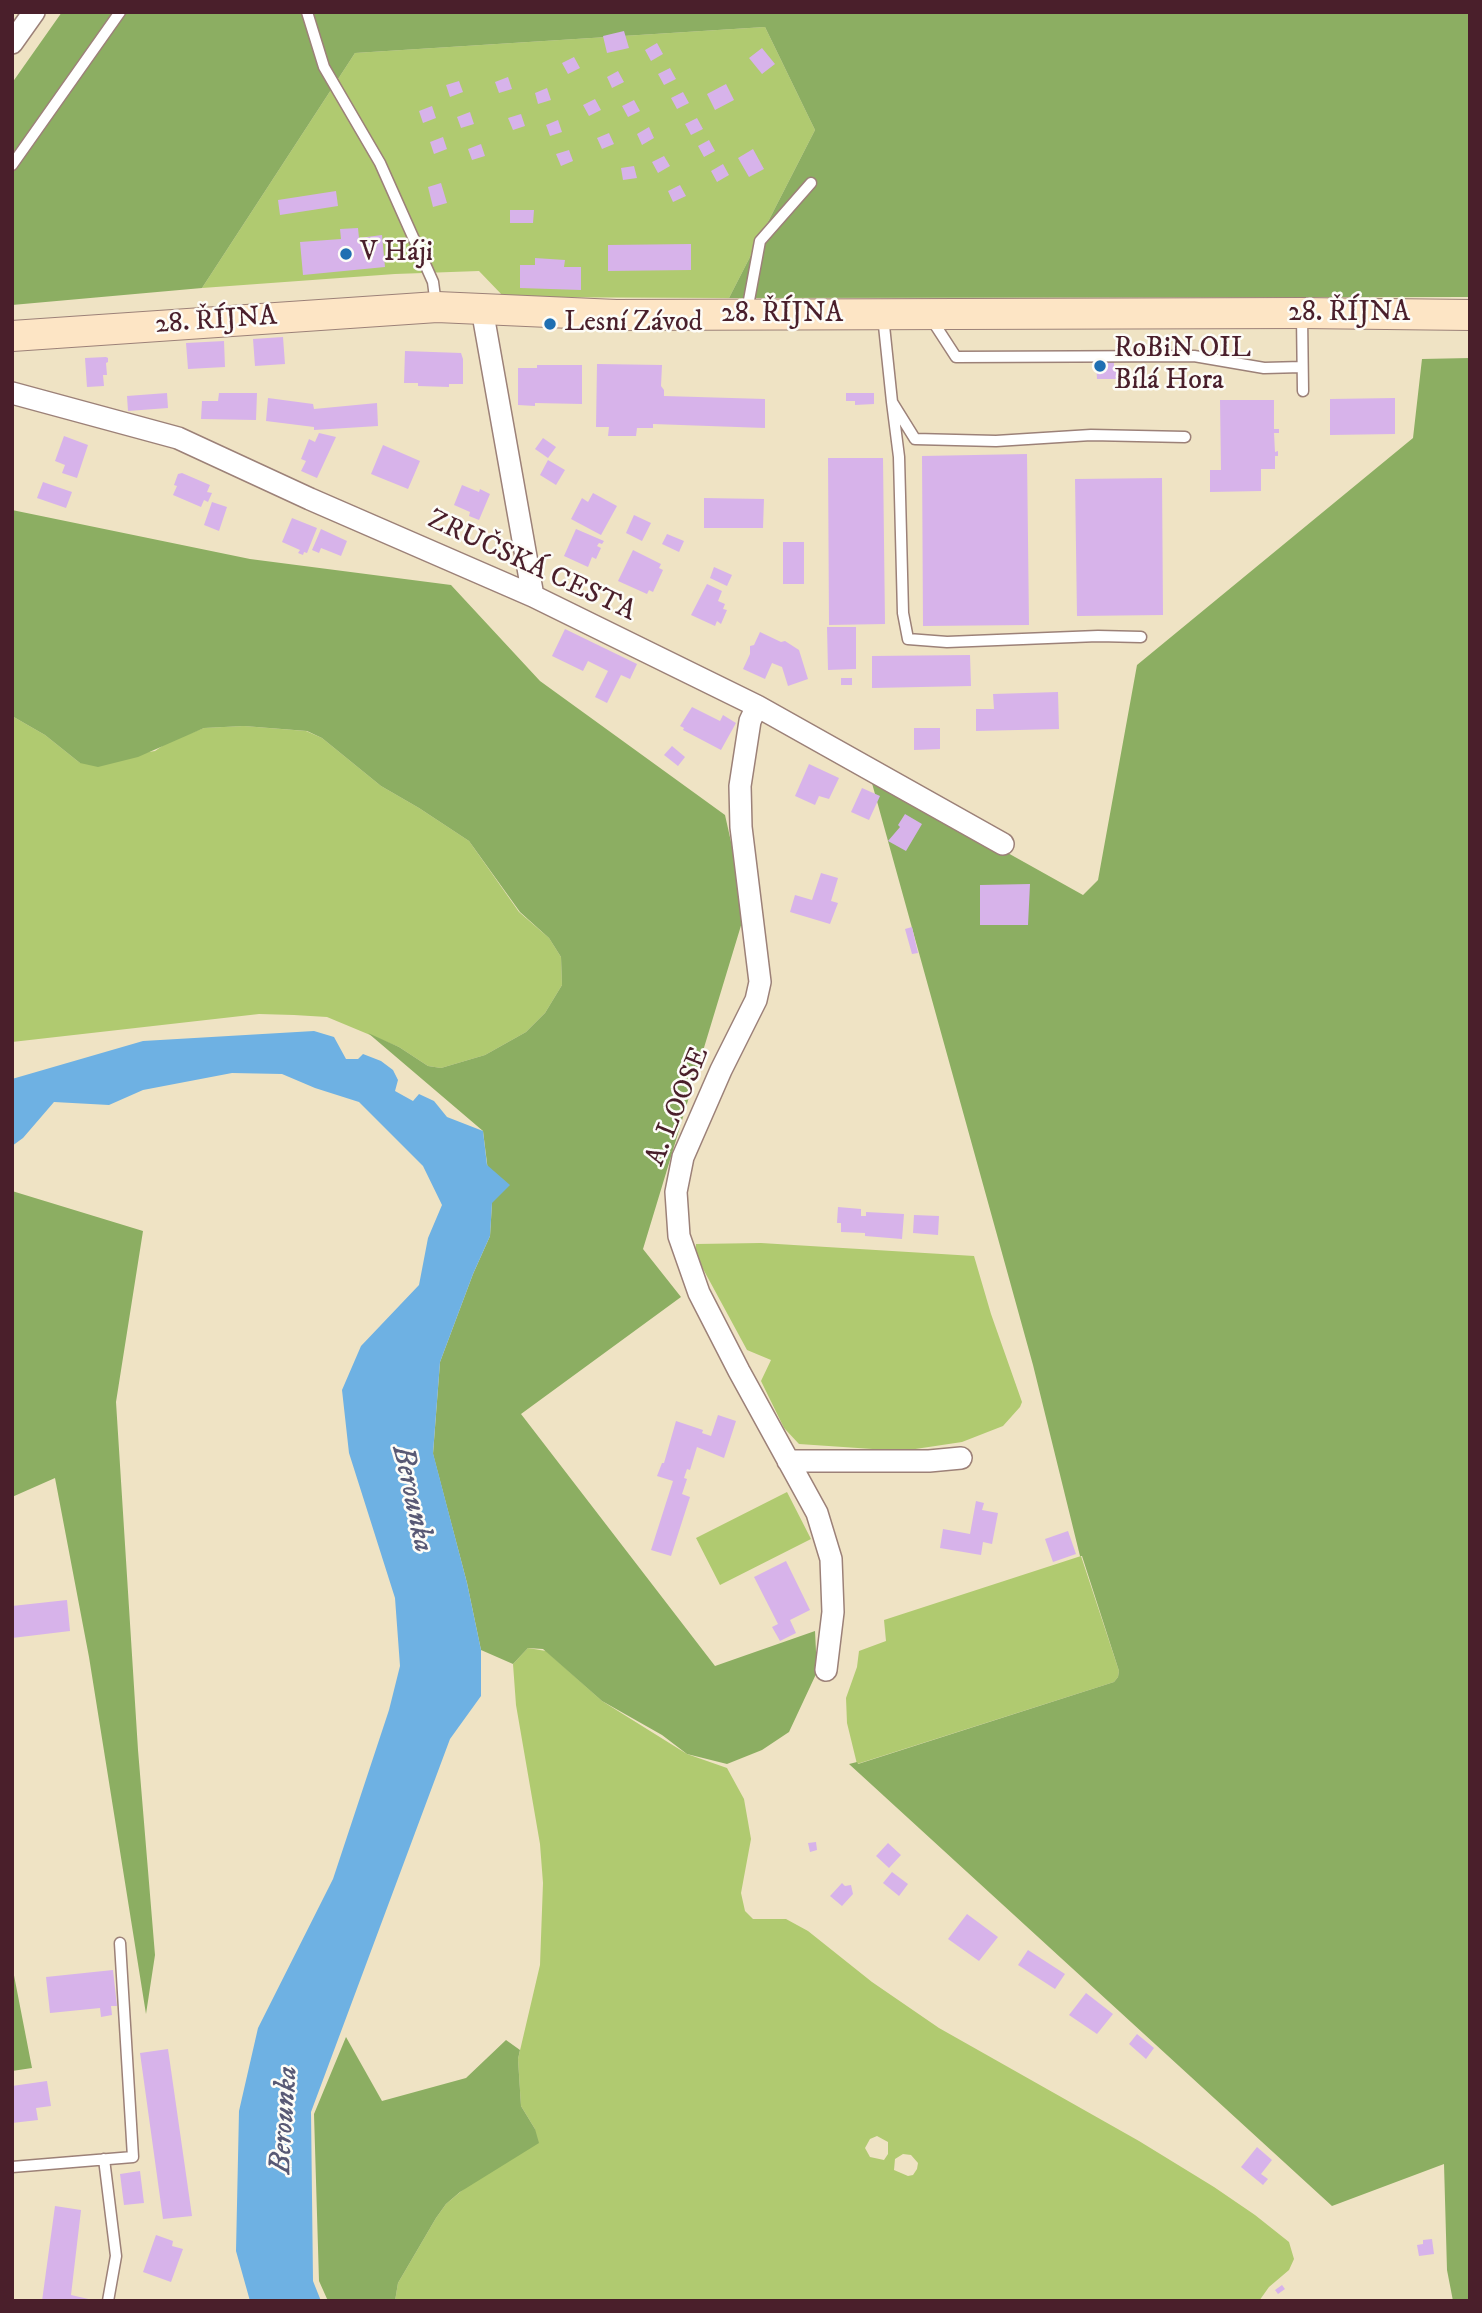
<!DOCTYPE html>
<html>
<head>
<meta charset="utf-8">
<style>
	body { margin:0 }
	#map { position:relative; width:1482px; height:2313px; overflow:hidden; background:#efe3c4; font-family:"IM FELL DW Pica",serif }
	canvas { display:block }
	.frame { position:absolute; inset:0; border:14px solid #4a1f2b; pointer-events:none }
</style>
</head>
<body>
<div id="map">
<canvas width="1482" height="2313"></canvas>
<div class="frame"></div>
</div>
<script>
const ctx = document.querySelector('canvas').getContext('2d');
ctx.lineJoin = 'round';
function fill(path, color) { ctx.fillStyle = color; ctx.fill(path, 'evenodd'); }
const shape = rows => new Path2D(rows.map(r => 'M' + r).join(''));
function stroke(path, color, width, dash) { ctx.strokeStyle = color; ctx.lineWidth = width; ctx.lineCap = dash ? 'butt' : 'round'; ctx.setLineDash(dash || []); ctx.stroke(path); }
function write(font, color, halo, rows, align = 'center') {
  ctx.font = font + ' "IM FELL DW Pica",serif'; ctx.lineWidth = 5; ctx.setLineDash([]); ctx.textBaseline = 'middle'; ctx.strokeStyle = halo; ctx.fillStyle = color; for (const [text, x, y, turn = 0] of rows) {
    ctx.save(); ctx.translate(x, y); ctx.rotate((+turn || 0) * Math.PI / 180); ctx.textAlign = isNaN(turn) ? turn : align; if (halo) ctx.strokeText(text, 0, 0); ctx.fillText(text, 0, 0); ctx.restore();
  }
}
fill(shape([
	[765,27,815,130,729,298,504,297,479,271,395,274,202,288,355,53],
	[12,716,45,735,80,763,155,751,168,742,204,728,244,726,306,731,322,738,381,786,419,808,469,841,519,912,549,938,561,957,562,985,545,1013,526,1032,485,1055,441,1068,428,1066,399,1047,327,1017,294,1015,259,1014,12,1042],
	[761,1243,974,1256,991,1314,1022,1402,1020,1407,1003,1426,962,1442,902,1451,799,1444,784,1428,761,1381,771,1360,747,1350,695,1254,696,1244],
	[787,1492,811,1539,720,1585,696,1538],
	[1081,1556,1119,1671,1118,1677,1114,1682,857,1764,847,1723,846,1698,857,1667,859,1651,886,1641,884,1620],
	[528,1648,546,1651,602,1701,687,1754,727,1768,744,1799,751,1839,741,1893,745,1911,753,1919,786,1919,808,1931,872,1982,939,2028,1139,2141,1214,2187,1255,2215,1289,2242,1294,2259,1289,2270,1269,2287,1259,2301,395,2301,398,2283,436,2218,446,2204,535,2129,521,2106,518,2059,540,1965,543,1883,540,1844,516,1705,513,1664],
	[877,2136,888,2142,888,2154,884,2160,870,2157,865,2148,870,2139],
	[903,2154,911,2155,918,2163,917,2169,913,2175,908,2176,894,2170,895,2159]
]), '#b0ca70');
fill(shape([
	[62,12,1470,12,1470,297,729,298,815,130,765,27,355,53,202,288,12,305,12,83],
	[1470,358,1470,2301,1453,2301,1447,2270,1444,2164,1332,2206,849,1764,857,1762,858,1764,1114,1682,1118,1677,1119,1671,1082,1556,1080,1556,1033,1365,870,776,1083,895,1098,880,1137,665,1413,438,1422,359],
	[12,510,250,559,451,585,540,681,725,815,746,909,643,1249,681,1297,521,1414,715,1666,815,1631,817,1672,789,1732,762,1750,727,1764,687,1754,662,1735,602,1701,543,1649,528,1648,513,1664,481,1650,467,1583,433,1454,440,1362,473,1274,490,1236,492,1203,483,1131,368,1033,399,1047,428,1066,441,1068,485,1055,526,1032,545,1013,562,985,561,957,549,938,520,912,469,841,419,808,381,786,322,738,307,731,244,726,204,728,138,757,98,767,80,763,45,735,12,716],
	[12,1191,143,1231,116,1402,138,1750,155,1955,146,2014,89,1657,55,1478,12,1497],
	[12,1965,32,2068,12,2071],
	[346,2037,382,2101,466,2078,506,2040,520,2050,518,2059,521,2106,535,2129,539,2143,460,2192,446,2204,436,2218,398,2283,395,2301,328,2301,319,2281,314,2114]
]), '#8cae62');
fill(shape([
	[314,1031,334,1037,346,1059,358,1059,363,1054,381,1061,393,1070,398,1080,395,1091,413,1101,419,1094,434,1101,447,1117,483,1131,487,1165,510,1185,492,1203,490,1236,473,1274,440,1362,433,1453,467,1583,481,1650,481,1696,450,1739,311,2112,313,2281,321,2301,250,2301,236,2251,239,2111,258,2028,333,1879,389,1710,400,1666,395,1598,349,1453,342,1390,361,1346,419,1285,428,1238,442,1205,423,1166,359,1102,315,1088,282,1074,232,1073,143,1090,109,1105,54,1102,23,1138,12,1146,12,1079,143,1041]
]), '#6eb1e3');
fill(shape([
	[624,31,629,48,607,53,603,36],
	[657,43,663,54,651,61,645,50],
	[762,48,775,64,762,74,749,58],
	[574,57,580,68,568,74,562,63],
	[670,68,676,79,664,85,658,74],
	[618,71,624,82,612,88,607,77],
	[508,77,512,89,499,93,495,82],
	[459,81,463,92,450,97,446,85],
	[726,84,734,100,715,110,707,94],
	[547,88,551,100,538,104,535,93],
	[683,92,689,103,677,109,671,98],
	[595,99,601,110,589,116,583,105],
	[634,100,640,111,628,117,622,106],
	[432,106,436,118,423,123,419,111],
	[470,112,474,124,461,128,457,117],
	[521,114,525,126,513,130,508,118],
	[697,118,703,129,691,135,685,124],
	[558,120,562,132,550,136,546,125],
	[649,127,654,138,642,145,637,134],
	[609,133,614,144,602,149,597,138],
	[443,137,447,149,434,154,430,142],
	[709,140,715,151,704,157,698,146],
	[481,144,485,156,472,160,468,149],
	[753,149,764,169,749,177,738,158],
	[569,150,573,161,561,166,556,154],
	[664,156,670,166,658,173,652,162],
	[723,164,729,175,717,182,711,171],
	[634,166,637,178,623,180,621,168],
	[441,183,447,203,433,207,428,187],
	[680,185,686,196,673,202,668,191],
	[336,191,338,206,280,215,278,200],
	[510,210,534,210,533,223,510,223],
	[358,228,359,238,382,235,385,267,303,275,300,242,341,239,340,229],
	[691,244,691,270,608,271,608,245],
	[535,258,565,260,564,267,581,267,581,290,520,288,520,265,535,265],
	[283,337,285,364,255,366,253,339],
	[224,341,225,367,188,369,186,343],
	[405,351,461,353,463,359,463,384,449,384,449,387,418,386,418,383,404,383],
	[106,357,108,358,108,362,106,363,107,375,103,375,104,386,87,387,85,358],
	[1096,361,1114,361,1114,368,1121,368,1121,379,1097,379],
	[597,364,662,365,661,386,664,390,664,396,765,399,765,428,653,424,653,428,637,428,636,436,608,436,609,427,596,427],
	[537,365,582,365,582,404,535,403,535,406,518,405,518,368,537,368],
	[167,393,168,408,128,411,127,396],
	[219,393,257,393,256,420,201,419,202,401,218,401],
	[846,393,874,393,874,404,855,405,855,401,846,401],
	[268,398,313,404,314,409,377,403,378,426,314,430,314,427,266,421],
	[1395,398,1395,434,1330,435,1330,399],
	[1220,400,1274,400,1274,429,1279,429,1279,433,1274,433,1275,452,1278,451,1278,456,1275,456,1275,469,1261,469,1261,491,1210,492,1210,470,1221,470],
	[319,433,336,437,317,478,301,471,306,461,301,459,309,439,315,442],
	[64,436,88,445,77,478,62,473,65,465,55,461],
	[543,438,556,447,548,458,535,449],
	[383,445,420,461,408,489,371,474],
	[1027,454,1029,625,923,626,922,456],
	[828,458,883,458,885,624,829,625],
	[548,460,565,470,556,485,540,475],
	[182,473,210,485,207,492,212,493,208,502,204,500,201,507,173,495,177,486,174,485,178,474],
	[1162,478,1163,615,1077,616,1075,479],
	[43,482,72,492,66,508,37,498],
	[462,485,479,492,480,489,490,494,479,520,469,516,470,512,454,505],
	[593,493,617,506,601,535,571,519,582,498,588,502],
	[704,498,764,499,763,528,704,528],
	[212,502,227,507,219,531,204,525],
	[634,515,651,523,642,541,626,533],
	[292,518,317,528,307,553,304,552,303,555,298,553,300,550,282,542],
	[321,529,347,541,341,556,321,548,319,553,312,550],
	[576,529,604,541,602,544,599,543,597,546,601,548,596,559,592,557,588,567,564,556],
	[667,534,684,541,679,552,662,544],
	[783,542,804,542,804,584,783,584],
	[633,550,661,564,659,568,663,570,653,592,649,590,647,594,618,581],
	[714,567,732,575,727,586,710,578],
	[707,584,722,591,718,601,725,604,723,609,727,610,721,624,717,621,715,626,691,615],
	[827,627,856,627,856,669,828,670],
	[565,629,637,664,630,679,621,675,607,703,595,697,608,671,588,661,583,671,552,656],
	[760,632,781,642,785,641,799,650,808,679,788,686,782,667,772,663,765,679,743,669,750,654,750,646,754,645],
	[970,655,971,686,872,688,872,656],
	[841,678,852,678,852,685,841,685],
	[1058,692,1059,729,976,731,976,709,994,709,993,694],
	[692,707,720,721,723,715,736,723,721,750,683,730,684,728,680,726],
	[914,728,940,728,940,749,914,750],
	[672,746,685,757,678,766,664,755],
	[809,764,839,778,829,799,819,796,815,805,795,796],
	[862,788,880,796,869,820,851,812],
	[905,814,922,824,906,851,888,841,900,827,898,825],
	[821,873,838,878,831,901,838,903,830,924,790,912,795,895,812,900],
	[1030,884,1028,925,980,925,980,885],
	[912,927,918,953,912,954,905,929],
	[838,1207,861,1209,861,1216,866,1216,866,1212,904,1214,902,1239,865,1236,865,1233,841,1232,841,1223,837,1223],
	[914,1215,939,1216,938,1235,913,1233],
	[718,1415,736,1421,724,1458,697,1447,690,1470,687,1469,684,1478,687,1479,682,1494,690,1497,671,1556,651,1550,673,1481,657,1476,662,1463,664,1463,676,1421,703,1430,702,1433,711,1436],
	[976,1501,984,1503,982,1510,998,1513,992,1544,983,1542,981,1555,940,1548,943,1529,970,1534],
	[1068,1531,1076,1554,1053,1562,1045,1539],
	[786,1561,810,1610,790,1620,796,1633,780,1641,772,1627,778,1624,754,1577],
	[67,1600,70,1631,12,1638,12,1606],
	[816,1842,817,1850,810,1852,808,1843],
	[888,1843,901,1855,889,1868,876,1856],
	[892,1872,908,1884,899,1896,883,1883],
	[842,1883,845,1886,851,1885,853,1894,842,1906,830,1896],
	[967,1914,998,1937,979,1961,948,1939],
	[1028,1950,1065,1974,1055,1989,1018,1965],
	[113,1970,117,2006,111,2006,112,2015,101,2017,100,2008,50,2013,46,1977],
	[1086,1993,1113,2014,1097,2034,1069,2015],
	[1137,2034,1154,2048,1146,2059,1129,2044],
	[168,2049,192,2216,163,2219,140,2053],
	[47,2081,51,2106,36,2108,38,2120,12,2123,12,2086],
	[1257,2147,1272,2160,1261,2174,1268,2179,1263,2185,1241,2167],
	[140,2171,144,2203,124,2205,120,2174],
	[55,2206,81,2210,71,2295,97,2301,42,2301],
	[156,2235,173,2241,172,2246,183,2249,171,2282,143,2272],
	[1432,2239,1434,2254,1419,2256,1417,2245,1423,2244,1423,2240],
	[1282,2285,1285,2289,1278,2294,1275,2290]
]), '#d7b3ea');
const service = shape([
	[307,12,324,67,380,163,433,282,436,305],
	[12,165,120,12],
	[747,311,760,241,811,183],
	[883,316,892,402,915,439,996,441,1091,435,1185,437],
	[1302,316,1303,391],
	[930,317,956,357,1194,356,1264,368,1302,367],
	[892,402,899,457,903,613,908,639,947,642,1098,636,1141,637],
	[104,2159,116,2256,108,2301],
	[12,2167,133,2157,120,1943]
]);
const minor = shape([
	[12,43,34,12],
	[482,309,533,596],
	[12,393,178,438,310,499,533,596,757,706,1003,844],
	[757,706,750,721,740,786,741,827,760,982,756,1000,721,1070,683,1157,676,1192,679,1236,699,1293,739,1371,817,1513,831,1559,833,1612,826,1670],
	[788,1461,929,1461,961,1458]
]);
const secondary = shape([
	[12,336,437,307,616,315,1302,313,1470,315]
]);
stroke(service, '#9c8178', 13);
stroke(minor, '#9c8178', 24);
stroke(secondary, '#9c8178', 32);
stroke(service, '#fff', 10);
stroke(minor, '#fff', 21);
stroke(secondary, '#fde5c5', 30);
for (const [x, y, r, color] of [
	[346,254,7,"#1f6fb2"],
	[550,324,7,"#1f6fb2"],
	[1100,366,7,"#1f6fb2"]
]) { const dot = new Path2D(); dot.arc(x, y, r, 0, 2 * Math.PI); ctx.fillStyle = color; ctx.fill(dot); stroke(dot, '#fdfcf7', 2.5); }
write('28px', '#4a1f2b', '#fdfcf7', [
	["V Háji",360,254],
	["Lesní Závod",564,324],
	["RoBiN OIL",1114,350],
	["Bílá Hora",1114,382]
], 'left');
write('28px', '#4a1f2b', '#fdfcf7', [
	["28. ŘÍJNA",1349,314],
	["28. ŘÍJNA",782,315],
	["28. ŘÍJNA",216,322,-4],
	["ZRUČSKÁ CESTA",531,567,25],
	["A. LOOSE",679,1107,-68]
]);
write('italic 30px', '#585975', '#fdfcf7', [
	["Berounka",411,1499,78],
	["Berounka",286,2120,-86]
]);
</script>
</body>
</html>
